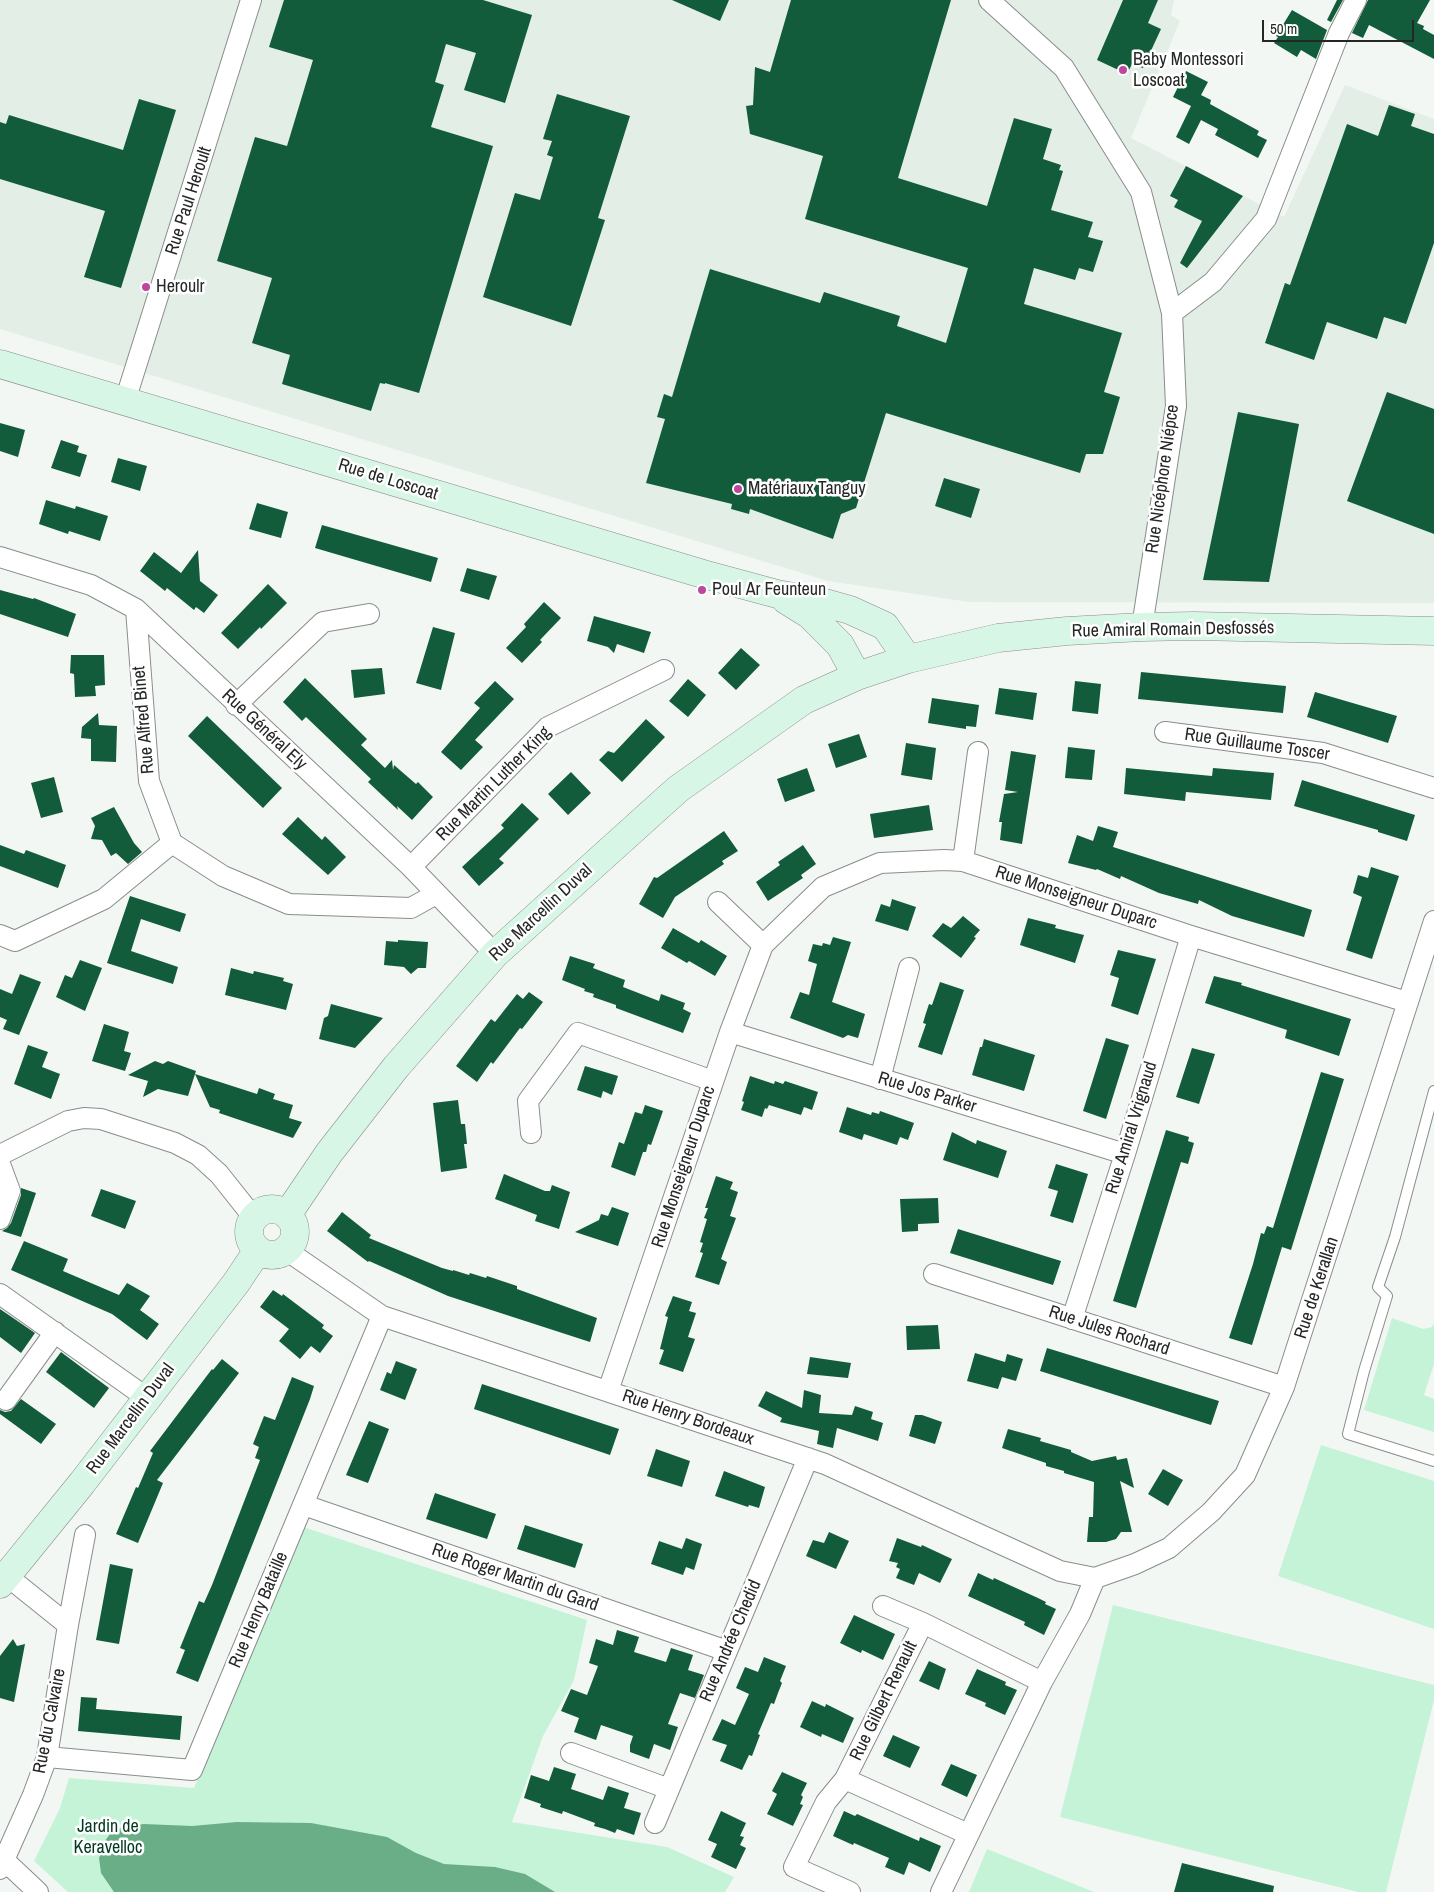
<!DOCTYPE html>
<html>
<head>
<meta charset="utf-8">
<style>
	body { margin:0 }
	#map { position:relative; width:1434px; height:1892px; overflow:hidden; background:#f3f7f4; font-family:"Archivo Narrow",sans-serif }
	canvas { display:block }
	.scale { position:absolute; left:1262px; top:20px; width:152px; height:22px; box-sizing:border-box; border:2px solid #252726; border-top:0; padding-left:6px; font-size:15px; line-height:18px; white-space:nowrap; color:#252726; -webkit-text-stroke:4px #fff; paint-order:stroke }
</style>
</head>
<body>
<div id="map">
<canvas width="1434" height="1892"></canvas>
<div class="scale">50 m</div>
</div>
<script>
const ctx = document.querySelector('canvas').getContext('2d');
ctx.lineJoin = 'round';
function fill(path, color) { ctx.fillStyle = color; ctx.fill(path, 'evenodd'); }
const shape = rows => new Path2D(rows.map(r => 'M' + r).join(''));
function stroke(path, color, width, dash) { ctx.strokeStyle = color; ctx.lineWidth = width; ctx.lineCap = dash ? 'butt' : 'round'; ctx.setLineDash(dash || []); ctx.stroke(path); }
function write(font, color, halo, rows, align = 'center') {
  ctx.font = font + ' "Archivo Narrow",sans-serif'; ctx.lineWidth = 5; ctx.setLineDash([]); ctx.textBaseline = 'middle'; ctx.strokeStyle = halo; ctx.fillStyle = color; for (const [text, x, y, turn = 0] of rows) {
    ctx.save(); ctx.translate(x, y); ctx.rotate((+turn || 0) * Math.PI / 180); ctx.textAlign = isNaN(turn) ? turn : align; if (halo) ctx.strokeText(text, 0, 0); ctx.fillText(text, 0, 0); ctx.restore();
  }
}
fill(shape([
	[0,0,1174,0,1171,15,1180,21,1131,138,1284,217,1345,85,1434,119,1434,603,969,602,828,581,0,329]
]), '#e2eee6');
fill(shape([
	[1392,1318,1423,1329,1432,1327,1434,1323,1434,1364,1424,1395,1434,1399,1434,1432,1364,1410],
	[1321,1445,1434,1481,1434,1629,1278,1576],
	[303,1527,587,1620,574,1680,543,1736,512,1822,667,1847,734,1877,725,1892,68,1892,34,1861,60,1808,69,1778,194,1788],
	[1113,1605,1434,1685,1434,1700,1386,1892,1358,1892,1060,1817],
	[987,1849,1094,1892,969,1892]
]), '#c5f3d7');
fill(shape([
	[237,1822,311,1823,387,1837,416,1853,444,1864,495,1867,525,1874,555,1892,114,1892,101,1873,99,1858,105,1841,112,1831,125,1826,144,1824,192,1826]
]), '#6aae88');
fill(shape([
	[284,0,483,0,532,15,505,103,464,90,476,53,446,44,435,82,444,85,431,127,493,146,419,393,385,383,385,384,380,383,371,411,282,384,290,355,252,343,272,278,217,261,255,137,287,146,313,60,269,47],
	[672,0,729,0,720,21],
	[791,0,951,0,898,178,987,206,1014,118,1052,129,1043,159,1061,165,1059,170,1063,171,1051,210,1093,222,1088,237,1103,241,1093,272,1079,268,1075,280,1034,268,1024,304,1122,333,1104,392,1120,397,1103,454,1086,454,1080,473,886,413,856,508,841,514,833,539,750,509,749,514,731,509,732,504,646,483,665,419,657,417,664,394,672,397,710,269,820,303,824,292,900,316,897,326,946,343,968,268,805,219,823,156,750,134,746,106,753,105,755,67,770,72],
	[1123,0,1158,0,1148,23,1161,29,1143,68,1132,64,1127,74,1097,60],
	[1337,0,1343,0,1331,22,1327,20],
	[1368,0,1430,0,1417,23,1424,26,1423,29,1434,35,1434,59,1369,25,1363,38,1352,33],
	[1292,10,1327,30,1316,59,1301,50,1297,57,1274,43,1278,37,1276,36],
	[1186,71,1208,82,1201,95,1211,100,1210,104,1259,131,1257,135,1267,140,1258,158,1215,135,1218,129,1201,120,1189,144,1176,137,1191,106,1173,97],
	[557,94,630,116,598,218,605,220,571,326,483,297,515,193,540,200,553,157,547,155,552,141,543,139],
	[139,99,176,110,121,288,84,277,105,211,0,179,0,122,6,124,9,115,123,150],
	[1389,105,1415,114,1411,126,1434,134,1434,243,1406,324,1384,317,1377,339,1327,322,1314,360,1265,343,1285,283,1290,285,1347,124,1378,136],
	[1186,166,1243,196,1187,268,1180,263,1202,221,1174,207,1178,200,1170,196],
	[1387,392,1434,409,1434,534,1347,501],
	[1238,412,1299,424,1269,582,1203,580],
	[0,423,25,430,18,457,0,451],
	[61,440,79,446,77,452,87,455,80,477,51,468],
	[118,458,147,466,140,491,111,482],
	[944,478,980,489,971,518,935,506],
	[46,500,75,509,76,506,108,516,100,541,69,531,68,534,39,524],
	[257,503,288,512,281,538,249,529],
	[322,525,438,558,431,582,315,548],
	[198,550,200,581,218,595,204,613,196,607,194,610,167,588,165,591,140,571,154,552,181,573],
	[467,568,497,576,489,600,460,591],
	[268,584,287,603,261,629,260,627,238,649,221,633],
	[0,590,33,599,34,598,76,614,68,637,0,614],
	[544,602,561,618,540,640,542,642,522,663,506,648,526,627,524,624],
	[594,616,651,632,644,653,617,644,614,653,608,647,587,641],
	[433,627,455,633,441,690,416,683],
	[741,648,760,665,736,690,718,673],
	[71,655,104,655,105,685,95,686,96,696,75,697,74,674,70,673],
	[382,668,385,694,354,698,351,670],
	[1141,672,1286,686,1283,713,1138,699],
	[305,678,367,739,361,745,385,768,392,760,393,770,394,765,416,784,418,782,433,797,412,820,397,806,398,810,368,782,371,779,306,717,302,721,283,702],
	[688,679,706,695,688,717,669,701],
	[495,681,514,699,475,740,483,747,461,770,441,752,480,708,474,703],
	[1075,681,1101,684,1098,714,1072,711],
	[999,688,1037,693,1033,720,995,714],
	[1315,692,1397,716,1388,743,1307,717],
	[932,698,979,705,976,727,966,726,966,729,928,723],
	[98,713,99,725,117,726,116,762,91,761,91,739,81,738,82,727],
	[207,716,282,788,263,808,188,736],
	[646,719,665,737,622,782,599,760,608,751,614,753],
	[859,734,867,757,836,768,828,744],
	[906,743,936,748,932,780,901,775],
	[1068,747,1095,750,1092,780,1065,778],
	[1011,751,1036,755,1022,844,1000,840,1002,822,999,822,1004,794,1018,792,1005,790],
	[807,768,815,791,785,802,777,779],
	[1126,768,1212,776,1213,768,1274,773,1271,800,1186,792,1185,801,1124,794],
	[571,772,591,793,568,815,548,794],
	[54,777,63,812,41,818,31,783],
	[1302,780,1415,815,1407,841,1378,832,1378,830,1294,806],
	[522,803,539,819,499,859,504,863,479,886,462,867,504,828,501,825],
	[929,805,933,830,874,838,870,814],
	[114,807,134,843,142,852,128,864,116,853,111,856,102,840,91,839,95,826,91,818],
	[298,817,322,840,325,836,346,857,328,875,282,834],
	[1098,826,1118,832,1113,847,1312,910,1304,937,1232,916,1199,900,1198,904,1159,893,1121,876,1120,879,1097,869,1096,870,1068,863,1077,835,1093,841],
	[724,831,738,851,722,861,724,864,675,897,663,918,639,904,654,877,657,878],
	[0,845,24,854,26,850,66,865,58,888,0,866],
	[803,845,816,864,801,875,803,878,768,901,756,882,780,865,778,862],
	[1371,867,1399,876,1372,959,1346,950,1362,897,1353,893,1358,875,1368,878],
	[130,896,186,914,180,932,141,919,131,951,178,967,173,984,107,963],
	[892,899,916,907,908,931,875,921,881,904,890,907],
	[963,916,980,930,974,937,976,938,961,958,932,936,943,923,951,928],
	[1028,918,1056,925,1055,928,1084,935,1075,963,1020,945],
	[673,928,699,943,701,940,727,956,715,976,689,961,687,963,661,948],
	[833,937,851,942,832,1002,865,1014,858,1038,848,1035,843,1038,790,1018,800,992,809,995,817,964,808,961,813,944,822,946,823,943,830,945],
	[398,940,428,942,426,968,418,968,411,974,404,967,384,965,386,941,398,942],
	[1118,950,1156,959,1138,1015,1111,1006,1119,978,1110,975],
	[570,956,595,964,593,968,625,980,623,987,659,1001,661,994,685,1003,683,1009,691,1013,683,1033,616,1008,616,1005,593,997,594,994,584,991,585,989,562,980],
	[80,960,102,968,85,1011,56,997,65,975,72,978],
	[231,968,253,974,254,971,284,978,283,981,293,984,286,1010,225,995],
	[20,974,41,982,19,1035,3,1029,7,1020,0,1017,0,989,12,994],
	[1214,976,1242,983,1241,985,1351,1019,1339,1056,1285,1038,1287,1030,1205,1003],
	[940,982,964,990,942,1055,918,1047,926,1024,923,1023,926,1013,929,1004,932,1005],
	[529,992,543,1002,522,1029,520,1028,493,1064,491,1062,477,1082,456,1066,491,1019,495,1022,517,994,523,999],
	[331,1004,383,1018,355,1048,319,1039,324,1018,328,1016],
	[104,1024,129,1032,124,1051,131,1053,125,1071,92,1061],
	[1106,1038,1129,1045,1106,1119,1083,1111],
	[984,1039,1035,1055,1024,1091,972,1075,980,1047,982,1047],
	[28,1045,48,1052,42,1067,60,1074,51,1099,14,1084],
	[1192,1048,1215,1054,1199,1104,1176,1097],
	[155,1061,163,1064,168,1061,196,1071,195,1074,257,1094,259,1088,275,1094,273,1099,293,1105,289,1118,302,1122,293,1138,219,1113,220,1110,210,1107,195,1074,188,1096,158,1089,143,1097,148,1081,128,1075],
	[585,1066,618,1076,612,1095,603,1091,601,1098,577,1090],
	[1321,1072,1344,1079,1291,1250,1282,1247,1252,1345,1229,1338,1253,1264,1261,1233,1264,1234,1267,1226,1273,1228],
	[750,1076,774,1084,775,1081,783,1084,785,1081,818,1092,812,1110,804,1107,801,1115,769,1105,767,1109,765,1108,762,1117,741,1110,744,1102,742,1101],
	[458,1100,461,1124,465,1124,467,1144,464,1144,467,1168,441,1172,433,1103],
	[645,1105,663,1111,651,1145,648,1144,646,1152,643,1152,635,1176,611,1167,619,1142,624,1144,635,1112,642,1114],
	[847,1107,871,1115,872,1112,879,1114,880,1111,914,1123,908,1140,900,1137,897,1145,864,1134,862,1140,839,1132],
	[1166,1130,1189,1137,1188,1141,1194,1143,1188,1164,1181,1162,1136,1308,1113,1301],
	[952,1132,976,1144,977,1140,1007,1151,998,1178,943,1160],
	[1056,1164,1088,1174,1073,1223,1050,1216,1058,1191,1048,1188],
	[504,1174,545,1191,550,1191,552,1185,570,1192,559,1229,535,1221,537,1215,495,1199],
	[716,1176,733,1182,730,1189,738,1192,730,1216,736,1218,721,1259,727,1262,719,1285,695,1277,703,1253,700,1252,703,1243,700,1242,707,1219,704,1218,708,1208,705,1208],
	[21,1188,36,1193,21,1237,2,1231,7,1228,11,1223,21,1195],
	[101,1189,136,1201,125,1229,91,1216],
	[938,1198,939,1223,918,1224,918,1231,902,1232,900,1199],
	[612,1207,629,1213,618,1246,575,1232,599,1220,601,1214,608,1216],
	[342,1212,371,1235,369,1238,442,1268,453,1271,453,1270,469,1275,470,1273,486,1278,487,1276,517,1286,517,1289,597,1318,590,1342,448,1296,369,1261,368,1262,327,1231],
	[958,1229,1061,1261,1053,1285,950,1253],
	[24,1241,68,1259,63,1271,119,1295,127,1283,150,1296,140,1310,159,1324,147,1340,112,1314,11,1270],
	[273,1290,282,1296,283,1294,324,1325,322,1328,333,1336,320,1353,311,1346,300,1359,279,1341,289,1329,260,1307],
	[673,1296,692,1302,689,1311,696,1313,688,1337,695,1339,683,1372,659,1364,664,1350,660,1349,668,1317,665,1316],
	[0,1309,35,1333,21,1353,0,1337],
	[938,1325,940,1349,907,1350,906,1326],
	[1047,1348,1219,1401,1211,1425,1040,1371],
	[61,1352,109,1388,94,1408,46,1372],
	[975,1353,1005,1362,1007,1354,1023,1359,1016,1381,1002,1377,998,1389,967,1381],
	[810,1357,851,1363,848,1378,807,1374],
	[222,1359,239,1373,157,1480,163,1483,138,1543,116,1534,136,1487,138,1488,153,1453,150,1451,212,1369,213,1370],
	[396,1361,417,1369,405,1400,380,1390,387,1372,391,1374],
	[292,1377,314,1386,310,1399,198,1682,176,1673,185,1650,180,1648,199,1601,204,1603,212,1585,260,1460,255,1458,259,1447,253,1444,264,1416,275,1420],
	[482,1384,619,1429,610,1455,474,1409],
	[804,1390,821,1395,819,1413,852,1415,855,1406,873,1412,871,1419,883,1423,878,1441,837,1428,833,1448,817,1444,819,1431,780,1422,782,1418,758,1406,766,1391,802,1408],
	[21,1399,56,1424,41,1444,0,1414,0,1410,5,1412,11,1411],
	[915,1415,922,1415,942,1422,935,1444,909,1436],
	[369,1421,389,1429,368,1483,346,1475],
	[1008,1429,1041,1438,1040,1441,1071,1450,1071,1452,1092,1461,1116,1456,1117,1460,1127,1458,1134,1488,1120,1481,1132,1532,1121,1532,1116,1539,1106,1542,1087,1542,1089,1517,1093,1517,1094,1482,1064,1473,1064,1471,1046,1466,1046,1463,1002,1448],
	[656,1449,690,1461,682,1487,647,1476],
	[1163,1469,1183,1480,1168,1506,1148,1494],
	[724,1471,765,1487,759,1508,749,1505,748,1507,715,1496],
	[435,1493,496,1514,487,1539,426,1519],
	[525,1525,583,1544,575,1568,517,1549],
	[829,1532,849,1541,836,1569,806,1556,813,1540,824,1543],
	[686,1538,702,1544,694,1570,686,1567,683,1575,651,1564,659,1541,682,1549],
	[897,1538,921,1547,922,1545,952,1559,940,1583,919,1573,914,1585,896,1578,900,1569,896,1567,898,1563,889,1561],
	[110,1564,133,1569,119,1644,96,1640],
	[978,1573,993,1580,994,1578,1038,1598,1046,1602,1045,1604,1056,1609,1044,1635,1024,1625,1025,1622,968,1596],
	[854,1615,895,1634,883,1660,862,1650,861,1653,840,1643],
	[617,1630,639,1637,634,1652,666,1662,671,1648,693,1655,688,1670,704,1675,695,1698,680,1693,668,1724,678,1727,670,1750,654,1744,649,1759,630,1752,630,1745,633,1736,601,1725,596,1740,574,1732,579,1718,561,1711,571,1689,587,1695,598,1666,589,1663,596,1639,613,1645],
	[13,1639,17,1646,25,1644,14,1702,0,1698,0,1656],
	[764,1657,786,1666,780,1681,782,1683,778,1693,774,1704,771,1703,758,1734,760,1735,752,1756,749,1755,742,1770,720,1761,727,1745,712,1740,722,1719,735,1725,749,1694,736,1688,745,1667,758,1672],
	[929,1661,946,1669,939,1690,919,1681],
	[977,1669,1006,1682,1005,1685,1017,1690,1005,1715,985,1706,986,1703,965,1694],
	[81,1697,97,1698,96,1709,182,1716,180,1740,78,1731],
	[812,1701,825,1707,826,1704,854,1718,843,1743,822,1734,821,1737,800,1727],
	[893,1735,920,1747,910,1768,883,1756],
	[951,1764,977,1775,967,1797,941,1785],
	[554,1767,576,1774,571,1789,603,1800,608,1786,629,1793,624,1808,641,1813,634,1835,617,1829,615,1833,605,1829,594,1826,595,1823,563,1811,562,1814,540,1807,541,1804,524,1798,531,1775,549,1781],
	[782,1772,807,1783,801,1795,803,1797,800,1804,803,1805,793,1826,767,1814,777,1794,772,1791],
	[721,1811,746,1823,740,1836,744,1837,740,1845,746,1848,736,1869,711,1857,717,1844,708,1840],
	[844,1811,855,1816,857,1814,919,1841,920,1837,941,1846,930,1872,909,1862,904,1875,885,1867,889,1858,854,1843,853,1845,833,1836],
	[1182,1863,1274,1886,1273,1892,1174,1892]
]), '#125c3b');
const service = shape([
	[1434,1091,1395,1237,1378,1287,1387,1296,1364,1371,1348,1434,1434,1461]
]);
const minor = shape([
	[989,0,1064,68,1141,192,1172,313,1176,406,1142,627],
	[1172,313,1213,282,1266,219,1339,33,1356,0],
	[125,401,251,0],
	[0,557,91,585,136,609,411,867,495,954],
	[136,609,149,781,172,843,223,876,289,904,411,908,436,894],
	[236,705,323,622,369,614],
	[1165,732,1323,753,1434,788],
	[963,861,978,752],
	[411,867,548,727,664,670],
	[718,902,763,945],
	[0,935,15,941,104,899,172,843],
	[730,1032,1125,1154],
	[880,1079,909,968],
	[531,1133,528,1101,578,1033,713,1081],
	[0,1155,68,1121,84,1118,101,1119,175,1143,198,1155,219,1174,254,1218],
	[0,1164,10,1191,0,1219],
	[286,1250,382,1316,825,1464,1060,1571,1095,1578,1135,1564,1169,1548,1211,1512,1245,1475,1284,1387,1434,921],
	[934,1274,1284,1387],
	[0,1294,147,1398],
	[1072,1319,1125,1154,1191,936],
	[608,1391,730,1032,763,945,823,887,880,863,944,860,963,861,1191,936,1407,1002],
	[6,1400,55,1332],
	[304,1505,727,1651],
	[883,1606,923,1623],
	[68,1625,85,1535],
	[571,1753,669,1789],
	[47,1757,192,1770,382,1316],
	[845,1779,968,1834],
	[655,1823,808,1458],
	[5,1861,38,1892],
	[0,1869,33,1795,47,1757,68,1625,7,1576],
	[850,1892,794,1867,826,1802,845,1779,923,1623,1042,1682],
	[941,1892,1042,1682,1080,1614,1095,1578]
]);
const secondary = shape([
	[0,364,703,574,777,594,825,603,850,610,885,626,908,659],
	[786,600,810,615,840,645,857,676],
	'249 1232a23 23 0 1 1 46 0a23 23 0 1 1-46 0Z',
	[287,1215,329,1153,396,1067,495,954,678,789,804,700,857,676,908,659,998,638,1067,631,1142,627,1194,626,1434,631],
	[0,1584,82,1483,236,1283,258,1250]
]);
stroke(service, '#898d8b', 12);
stroke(minor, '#898d8b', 22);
stroke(secondary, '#898d8b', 29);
stroke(service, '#fff', 10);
stroke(minor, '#fff', 20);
stroke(secondary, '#d8f6e6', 28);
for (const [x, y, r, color] of [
	[1123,70,5,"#bc479e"],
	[146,287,5,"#bc479e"],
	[738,489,5,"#bc479e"],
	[702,590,5,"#bc479e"]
]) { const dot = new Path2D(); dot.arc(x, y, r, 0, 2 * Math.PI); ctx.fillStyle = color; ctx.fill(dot); stroke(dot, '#fff', 2); }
write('18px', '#252726', '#fff', [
	["Baby Montessori",1133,60],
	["Loscoat",1133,81],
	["Heroulr",156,287],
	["Matériaux Tanguy",748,489],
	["Poul Ar Feunteun",712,590]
], 'left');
write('18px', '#252726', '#fff', [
	["Rue Paul Heroult",189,201,-72],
	["Rue Nicéphore Niépce",1163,479,-82],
	["Rue de Loscoat",388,480,17],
	["Rue Amiral Romain Desfossés",1173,630,-1],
	["Rue Alfred Binet",144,720,-95],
	["Rue Général Ely",264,730,43],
	["Rue Guillaume Toscer",1257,745,8],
	["Rue Martin Luther King",494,784,-45],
	["Rue Monseigneur Duparc",1076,898,18],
	["Rue Marcellin Duval",541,913,-43],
	["Rue Jos Parker",927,1093,17],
	["Rue Amiral Vrignaud",1132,1128,-73],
	["Rue Monseigneur Duparc",684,1167,-72],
	["Rue de Kerallan",1317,1288,-72],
	["Rue Jules Rochard",1109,1331,18],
	["Rue Henry Bordeaux",688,1418,19],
	["Rue Marcellin Duval",131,1419,-53],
	["Rue Roger Martin du Gard",515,1578,19],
	["Rue Henry Bataille",259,1610,-67],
	["Rue Andrée Chedid",731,1641,-67],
	["Rue Gilbert Renault",884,1701,-64],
	["Rue du Calvaire",50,1721,-79]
]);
write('18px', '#003921', '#fff', [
	["Jardin de",108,1827],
	["Keravelloc",108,1848]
]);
</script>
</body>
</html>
